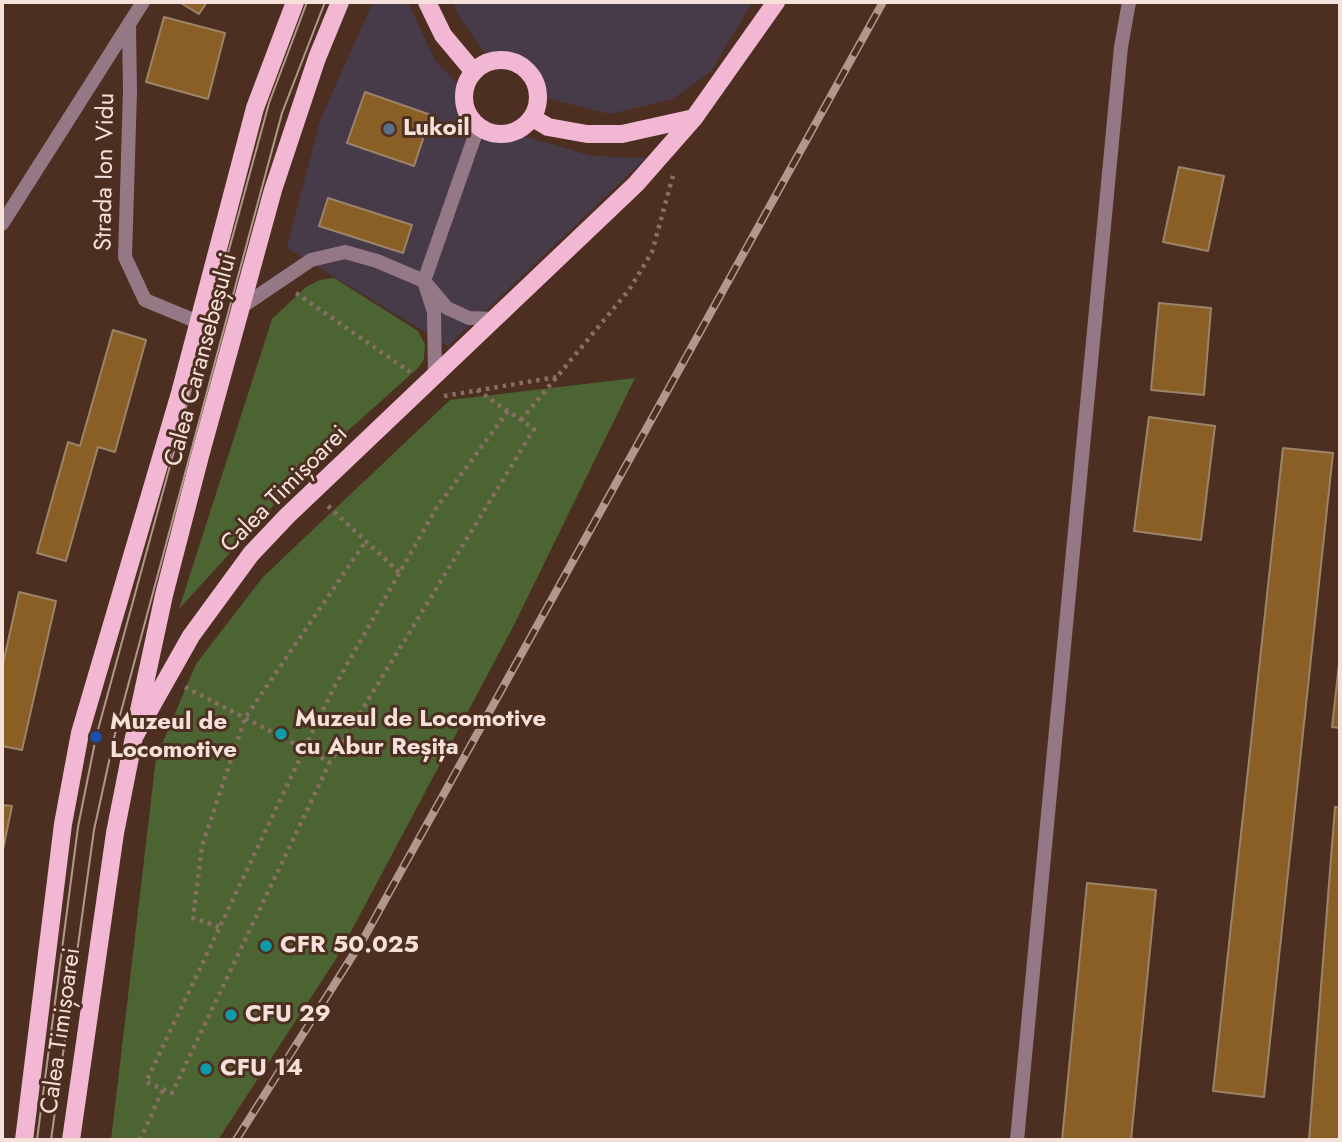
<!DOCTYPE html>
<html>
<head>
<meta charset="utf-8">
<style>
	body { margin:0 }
	#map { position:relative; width:1342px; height:1142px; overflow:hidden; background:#4d2f22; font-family:Jost,sans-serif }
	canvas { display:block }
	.frame { position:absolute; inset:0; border:4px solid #f5e1d9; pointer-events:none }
</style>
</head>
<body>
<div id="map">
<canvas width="1342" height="1142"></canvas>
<div class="frame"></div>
</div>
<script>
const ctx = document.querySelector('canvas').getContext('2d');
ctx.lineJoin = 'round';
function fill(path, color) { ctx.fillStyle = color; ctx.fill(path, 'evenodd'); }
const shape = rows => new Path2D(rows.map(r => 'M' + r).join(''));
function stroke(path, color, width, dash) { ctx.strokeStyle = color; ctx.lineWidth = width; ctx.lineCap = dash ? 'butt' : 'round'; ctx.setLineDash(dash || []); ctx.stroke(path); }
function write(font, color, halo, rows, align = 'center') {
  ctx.font = font + ' Jost,sans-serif'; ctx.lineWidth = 6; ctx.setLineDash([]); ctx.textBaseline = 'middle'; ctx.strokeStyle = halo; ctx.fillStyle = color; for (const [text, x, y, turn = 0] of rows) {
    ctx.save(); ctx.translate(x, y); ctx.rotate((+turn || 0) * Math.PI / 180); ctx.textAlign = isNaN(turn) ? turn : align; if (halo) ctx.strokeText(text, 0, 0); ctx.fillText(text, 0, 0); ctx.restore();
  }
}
fill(shape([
	[373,2,408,2,435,61,458,84,459,107,475,130,502,141,523,136,592,156,646,158,448,346,287,248,320,120],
	[453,2,752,2,711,71,673,99,610,114,546,98,536,71,511,52,486,54,460,18]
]), '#473a49');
fill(shape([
	[334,278,418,331,425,344,424,359,418,368,314,461,179,609,272,319,306,287,320,280],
	[635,378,514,625,338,956,218,1140,111,1140,156,758,196,664,263,577,450,400]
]), '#4c6332');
const building = shape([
	[179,2,207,2,199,14,179,2],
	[164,17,225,33,208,99,146,82,164,17],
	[365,92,431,115,414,166,347,143,365,92],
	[1179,167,1224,176,1208,251,1163,242,1179,167],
	[328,198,412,225,403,253,319,226,328,198],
	[1159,303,1211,308,1204,395,1151,390,1159,303],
	[113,330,146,340,115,452,98,447,66,561,37,553,68,442,80,446,113,330],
	[1149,417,1215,426,1201,540,1134,531,1149,417],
	[1283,448,1333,453,1264,1097,1213,1091,1283,448],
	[19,592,56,601,22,750,2,746,2,668,19,592],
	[1340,655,1340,728,1332,727,1340,655],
	[2,805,12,806,2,854,2,805],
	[1335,807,1340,808,1340,1140,1309,1140,1335,807],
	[1087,883,1156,890,1131,1140,1062,1140,1087,883]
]);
fill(building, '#8a5f26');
stroke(building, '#9c8469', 2);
stroke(shape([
	[296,293,410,372],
	[477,390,508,411,534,429,330,762,172,1093,146,1082,333,689,437,507,508,411],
	[444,396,557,377],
	[521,420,629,290,652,252,674,172],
	[328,506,400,573],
	[185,687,330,762],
	[219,927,193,918,202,846,245,718,366,541],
	[140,1140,163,1089]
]), '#896e63', 4.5, [3.5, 5]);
stroke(shape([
	[243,306,311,260,345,252,377,261,424,281,447,308,469,318,496,319],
	[435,377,434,312,424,281,478,127],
	[1017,1140,1121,47,1129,2]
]), '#957885', 14);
stroke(shape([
	[129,25,130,91,125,257,145,300,198,322],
	[2,224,143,2]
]), '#957885', 14);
stroke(shape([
	[427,2,443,35,474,72],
	'464 97a37 37 0 1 1 74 0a37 37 0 1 1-74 0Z',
	[533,118,548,127,587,134,622,134,694,118],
	[137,720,164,595,200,456,273,190,317,58,340,2],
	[24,1140,63,824,80,733,180,393,255,108,295,2],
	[71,1140,115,833,134,737,191,636,251,554,287,516,636,184,694,118,776,2]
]), '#f2b7d3', 18);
stroke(shape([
	[37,1140,78,827,96,737,269,103,307,2],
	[51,1140,94,830,115,734,282,113,325,2]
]), '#b0988d', 2);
const rail = shape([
	[236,1140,365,936,883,2]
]);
stroke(rail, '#b0988d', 8);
stroke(rail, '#4d2f22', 5, [16]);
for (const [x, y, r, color] of [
	[389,129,7,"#5c6f8a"],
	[281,734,7,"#0f9aa8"],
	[96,737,7,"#1a4fb4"],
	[266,946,7,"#0f9aa8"],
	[231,1015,7,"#0f9aa8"],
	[206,1069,7,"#0f9aa8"]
]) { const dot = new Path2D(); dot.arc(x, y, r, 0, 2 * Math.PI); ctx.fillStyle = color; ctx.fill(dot); stroke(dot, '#4d2f22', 2.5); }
write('bold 24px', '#f5e1d9', '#4d2f22', [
	["Lukoil",403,129],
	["Muzeul de Locomotive",295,720],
	["cu Abur Reșița",295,748],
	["Muzeul de",110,723],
	["Locomotive",110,751],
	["CFR 50.025",280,946],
	["CFU 29",245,1015],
	["CFU 14",220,1069]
], 'left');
write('24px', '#f5e1d9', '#4d2f22', [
	["Strada Ion Vidu",106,172,-89],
	["Calea Caransebeșului",202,360,-75],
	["Calea Timișoarei",285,490,-45],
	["Calea Timișoarei",62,1031,-82]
]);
</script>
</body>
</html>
